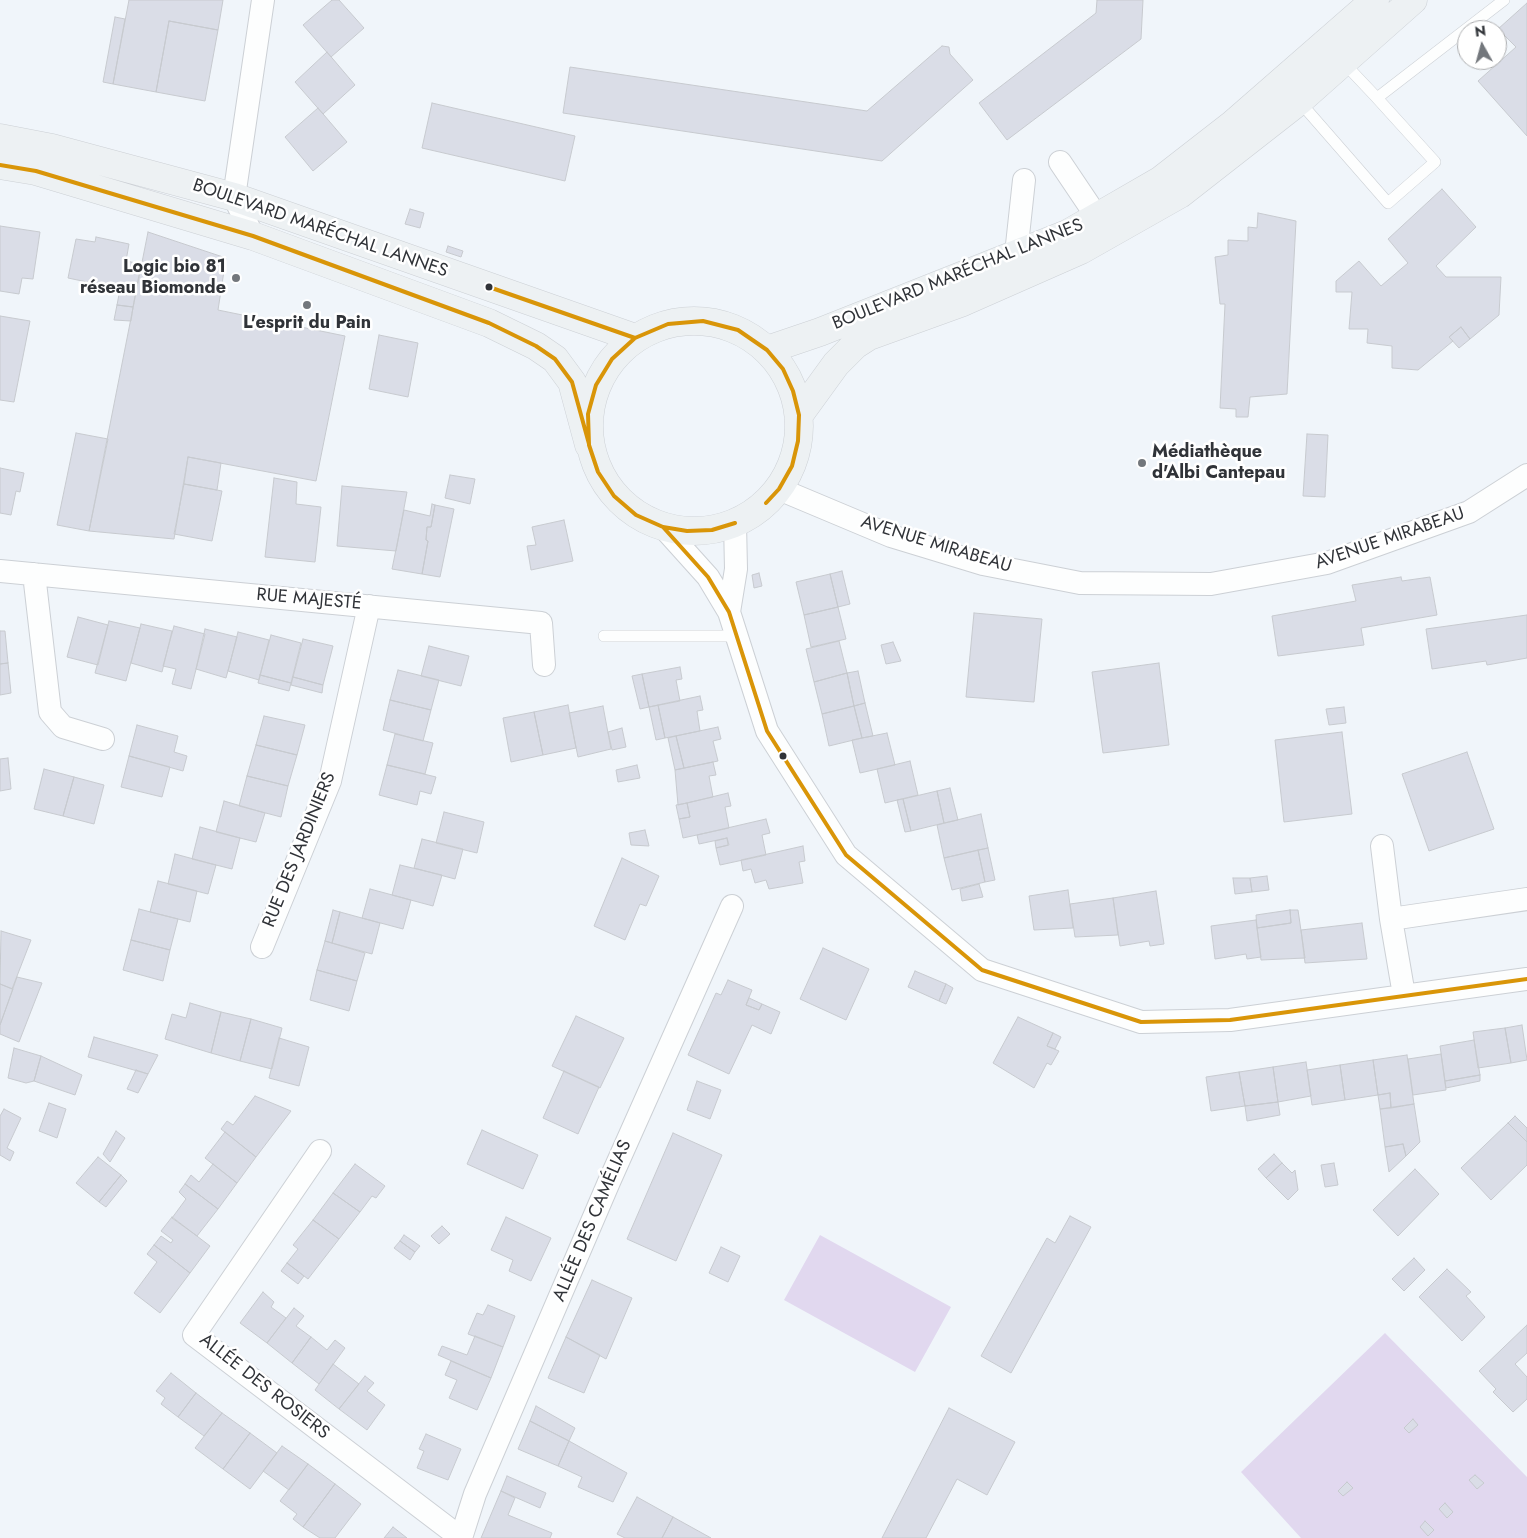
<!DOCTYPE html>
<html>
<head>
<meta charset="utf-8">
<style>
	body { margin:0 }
	#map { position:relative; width:1527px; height:1538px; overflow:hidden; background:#f0f5fa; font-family:Jost,sans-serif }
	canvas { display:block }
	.north { position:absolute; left:1457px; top:20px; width:50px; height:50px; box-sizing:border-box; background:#fff; border:1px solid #acadaf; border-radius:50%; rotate:353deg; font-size:14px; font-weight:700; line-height:20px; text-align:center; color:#303338 }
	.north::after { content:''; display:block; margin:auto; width:18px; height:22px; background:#73777c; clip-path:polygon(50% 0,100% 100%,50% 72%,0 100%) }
</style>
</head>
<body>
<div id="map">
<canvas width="1527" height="1538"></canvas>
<div class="north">N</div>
</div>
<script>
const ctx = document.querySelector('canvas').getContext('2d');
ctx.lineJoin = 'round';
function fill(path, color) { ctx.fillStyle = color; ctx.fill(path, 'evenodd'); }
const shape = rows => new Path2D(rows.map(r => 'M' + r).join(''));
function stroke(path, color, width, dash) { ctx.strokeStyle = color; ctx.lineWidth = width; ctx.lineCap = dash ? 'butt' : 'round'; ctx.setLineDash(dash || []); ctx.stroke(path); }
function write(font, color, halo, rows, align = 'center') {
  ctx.font = font + ' Jost,sans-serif'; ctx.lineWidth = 5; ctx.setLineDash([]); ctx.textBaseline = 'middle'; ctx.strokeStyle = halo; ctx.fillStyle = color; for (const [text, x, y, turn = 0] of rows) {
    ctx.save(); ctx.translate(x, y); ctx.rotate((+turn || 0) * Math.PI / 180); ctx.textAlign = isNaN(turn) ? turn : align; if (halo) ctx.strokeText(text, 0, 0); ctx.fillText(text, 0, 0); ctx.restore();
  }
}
fill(shape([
	[820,1235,951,1307,915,1372,784,1300],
	[1385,1333,1527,1477,1527,1538,1301,1538,1241,1472]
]), '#e1d8ef');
const building = shape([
	[129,0,223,0,218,30,169,21,156,92,113,84,129,0],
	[332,0,339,0,364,28,331,57,303,25,332,0],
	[1097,0,1143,0,1141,39,1007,140,979,103,1096,13,1097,0],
	[1527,3,1527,136,1478,81,1516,47,1498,29,1527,3],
	[115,17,125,19,113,84,103,82,115,17],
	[169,21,218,30,205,101,156,92,169,21],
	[942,46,949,47,950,54,973,80,882,161,563,113,570,67,867,111,942,46],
	[327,52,355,85,323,114,295,82,327,52],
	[432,103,575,136,565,181,422,148,432,103],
	[318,108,347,142,313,171,285,137,318,108],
	[1442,189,1476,227,1436,266,1446,277,1501,277,1499,315,1470,339,1461,327,1449,337,1453,341,1418,370,1392,368,1392,346,1367,343,1368,329,1349,329,1352,292,1336,292,1336,281,1359,261,1381,286,1408,263,1388,239,1442,189],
	[410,209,424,213,420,228,405,224,410,209],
	[1258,213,1296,221,1287,394,1250,397,1248,417,1236,417,1236,409,1220,408,1225,304,1220,304,1215,257,1228,255,1228,240,1248,241,1248,227,1257,228,1258,213],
	[0,226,40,232,33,279,22,278,19,294,0,291,0,226],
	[148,232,226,258,218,310,345,336,316,481,188,457,174,539,89,531,148,232],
	[96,237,129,244,126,261,141,264,133,307,117,305,120,289,68,278,76,239,95,242,96,237],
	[448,246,463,251,461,257,446,252,448,246],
	[117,305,133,307,131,321,114,320,117,305],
	[0,316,30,321,14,402,0,400,0,316],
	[1461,327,1470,339,1459,348,1449,337,1461,327],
	[379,335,418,343,408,397,369,389,379,335],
	[76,433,108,439,89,531,57,525,76,433],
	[1307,434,1328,435,1325,497,1303,496,1307,434],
	[188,457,221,463,217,490,184,484,188,457],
	[0,468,24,473,20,492,16,491,11,515,0,513,0,468],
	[450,475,475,479,470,504,445,498,450,475],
	[274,478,297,482,296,504,321,507,315,562,265,557,274,478],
	[184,484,222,491,212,541,174,534,184,484],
	[342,486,407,492,396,551,337,546,342,486],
	[432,504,435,505,431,527,427,527,426,540,428,541,422,574,392,569,404,510,430,516,432,504],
	[435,505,454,509,440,577,422,574,428,541,426,540,427,527,431,527,435,505],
	[564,520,573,561,531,570,527,546,536,545,532,527,564,520],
	[842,571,850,604,838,607,830,574,842,571],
	[759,573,762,586,754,588,752,575,759,573],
	[830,574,838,607,804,615,796,582,830,574],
	[1401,577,1402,581,1430,577,1437,615,1361,628,1364,645,1278,656,1272,616,1356,601,1352,585,1401,577],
	[838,607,846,639,811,647,804,615,838,607],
	[974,613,1042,619,1034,702,966,697,974,613],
	[1527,615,1527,658,1487,665,1486,661,1432,669,1426,629,1527,615],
	[78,617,108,625,98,665,67,657,78,617],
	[109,621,140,628,126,681,95,673,109,621],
	[141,624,172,631,162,672,131,663,141,624],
	[174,626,205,634,191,689,172,684,176,669,163,666,174,626],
	[205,629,237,637,226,678,196,669,205,629],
	[0,631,5,631,8,663,0,664,0,631],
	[238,632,269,640,259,680,228,671,238,632],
	[271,635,301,643,291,683,260,675,271,635],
	[303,639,333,646,323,685,293,677,303,639],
	[839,641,847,673,814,682,806,649,839,641],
	[893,642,901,661,886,664,881,645,893,642],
	[429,646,469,656,461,686,421,676,429,646],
	[8,663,11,693,0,695,0,664,8,663],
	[1159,663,1169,745,1103,753,1092,672,1159,663],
	[680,667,682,679,676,680,680,701,649,707,642,674,680,667],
	[398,670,439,680,431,710,390,700,398,670],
	[858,671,865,703,854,706,847,673,858,671],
	[847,673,854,706,822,714,814,682,847,673],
	[642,674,649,707,640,709,632,676,642,674],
	[260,675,291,683,289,691,258,683,260,675],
	[293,677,323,685,322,693,291,685,293,677],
	[700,696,703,710,697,711,700,731,665,738,658,705,700,696],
	[390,700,431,710,423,741,383,730,390,700],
	[865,703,873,736,862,738,854,706,865,703],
	[568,705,576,748,543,755,534,712,568,705],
	[658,705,665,738,656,740,649,707,658,705],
	[603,706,611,749,578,757,569,713,603,706],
	[854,706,862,738,829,746,822,714,854,706],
	[1344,707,1346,723,1329,725,1326,709,1344,707],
	[534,712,543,755,511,762,503,718,534,712],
	[264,716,305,725,297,755,256,745,264,716],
	[137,725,178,736,174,752,187,756,183,771,129,756,137,725],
	[718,727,721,739,713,741,718,761,684,768,676,736,718,727],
	[622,728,626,747,612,750,608,732,622,728],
	[1342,732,1352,814,1284,822,1275,740,1342,732],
	[887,733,895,765,860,773,852,740,887,733],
	[395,734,433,743,425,774,387,765,395,734],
	[676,736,684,768,675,770,668,738,676,736],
	[256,745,297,755,288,786,247,776,256,745],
	[1467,752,1494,829,1429,851,1402,774,1467,752],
	[129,756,170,767,162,797,121,787,129,756],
	[8,758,11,789,0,791,0,759,8,758],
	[910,761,918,795,885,803,877,769,910,761],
	[713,762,716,775,709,776,713,797,678,805,675,770,713,762],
	[387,765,436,777,431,794,420,791,417,805,379,795,387,765],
	[637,765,640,778,618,782,616,770,637,765],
	[44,769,74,777,63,816,34,809,44,769],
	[247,776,288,786,281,817,239,806,247,776],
	[74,777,104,785,94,824,63,816,74,777],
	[950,788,958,820,944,823,937,791,950,788],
	[937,791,944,823,911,831,903,799,937,791],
	[728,793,731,806,725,807,729,828,683,838,679,819,690,817,687,803,728,793],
	[903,799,911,831,905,832,897,800,903,799],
	[224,801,265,813,256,842,216,832,224,801],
	[687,803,690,817,679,819,676,805,687,803],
	[444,812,484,822,477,853,436,843,444,812],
	[981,814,988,848,944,858,937,825,981,814],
	[766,819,770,833,762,835,766,855,720,865,716,848,729,845,727,838,699,844,697,835,766,819],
	[200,827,240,838,232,869,192,859,200,827],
	[645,830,649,846,631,845,629,833,645,830],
	[727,838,728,845,716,848,715,841,727,838],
	[422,839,463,849,455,879,414,868,422,839],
	[803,846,805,861,799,862,803,883,769,889,766,880,755,883,751,869,743,871,741,860,803,846],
	[988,848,995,880,985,882,978,850,988,848],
	[978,850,985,882,952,890,944,858,978,850],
	[175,854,216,865,208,894,168,884,175,854],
	[622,858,659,876,646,906,640,904,625,940,594,926,622,858],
	[400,865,442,875,433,906,392,895,400,865],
	[1267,876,1269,890,1252,892,1250,878,1267,876],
	[1233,878,1250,878,1252,892,1235,894,1233,878],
	[158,881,197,891,190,922,150,912,158,881],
	[979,884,983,897,962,901,960,889,979,884],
	[370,889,411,900,403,929,362,918,370,889],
	[1068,890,1073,928,1034,930,1029,896,1068,890],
	[1156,891,1164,944,1150,946,1149,941,1120,946,1113,898,1156,891],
	[1113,898,1118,935,1075,937,1070,904,1113,898],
	[139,909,178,919,170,950,131,940,139,909],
	[333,910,340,912,332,943,325,941,333,910],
	[1290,910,1298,910,1305,958,1261,960,1257,928,1291,923,1290,910],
	[1290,910,1291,923,1257,928,1256,915,1290,910],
	[340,912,380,923,372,954,332,943,340,912],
	[1256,920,1261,957,1247,959,1246,954,1215,959,1211,926,1256,920],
	[1362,923,1367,959,1305,963,1301,930,1362,923],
	[1,931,31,940,12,989,0,984,1,931],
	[131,940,170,950,163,981,123,970,131,940],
	[325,941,365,953,357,981,317,970,325,941],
	[823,948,869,969,846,1020,800,999,823,948],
	[317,970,357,981,349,1011,310,1000,317,970],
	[915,971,946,984,939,1001,908,987,915,971],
	[17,977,42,983,19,1042,0,1034,0,1025,17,977],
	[728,980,752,990,746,1005,759,1010,762,1004,780,1012,771,1034,752,1025,729,1074,688,1055,716,993,721,995,728,980],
	[0,984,13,989,0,1025,0,984],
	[946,984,953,988,946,1004,939,1001,946,984],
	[749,998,762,1004,759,1010,746,1005,749,998],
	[190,1003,221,1012,211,1053,165,1039,172,1014,186,1018,190,1003],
	[221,1012,251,1019,240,1061,211,1053,221,1012],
	[576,1016,624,1038,600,1088,552,1066,576,1016],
	[1018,1017,1053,1033,1047,1046,1059,1051,1051,1065,1047,1063,1034,1088,993,1063,1018,1017],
	[251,1019,282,1028,272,1069,240,1061,251,1019],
	[1522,1025,1527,1060,1511,1063,1505,1028,1522,1025],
	[1505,1028,1511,1063,1478,1068,1473,1032,1505,1028],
	[1053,1033,1061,1037,1055,1049,1047,1046,1053,1033],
	[94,1037,158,1055,148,1074,88,1057,94,1037],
	[279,1038,309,1047,299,1086,269,1078,279,1038],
	[1474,1040,1480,1075,1445,1081,1440,1046,1474,1040],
	[14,1048,41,1056,34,1081,26,1083,8,1078,14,1048],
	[1441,1054,1446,1090,1413,1095,1408,1059,1441,1054],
	[1407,1055,1414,1104,1391,1108,1390,1093,1378,1095,1373,1060,1407,1055],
	[41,1056,82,1075,75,1095,34,1081,41,1056],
	[1373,1060,1378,1095,1345,1100,1340,1065,1373,1060],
	[1306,1062,1311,1096,1278,1102,1273,1067,1306,1062],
	[1340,1065,1345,1100,1312,1105,1307,1070,1340,1065],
	[1273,1067,1278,1102,1245,1106,1239,1072,1273,1067],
	[136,1070,148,1074,138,1093,127,1089,136,1070],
	[564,1071,599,1087,578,1134,543,1118,564,1071],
	[1239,1072,1245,1106,1211,1111,1206,1077,1239,1072],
	[1480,1075,1480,1081,1446,1088,1445,1081,1480,1075],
	[697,1081,721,1090,710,1119,687,1110,697,1081],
	[1390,1093,1391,1108,1380,1109,1378,1095,1390,1093],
	[255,1096,291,1111,256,1157,221,1129,227,1121,233,1125,255,1096],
	[1278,1102,1280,1115,1247,1121,1245,1106,1278,1102],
	[49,1103,66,1109,57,1138,39,1131,49,1103],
	[1414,1104,1420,1142,1406,1156,1403,1144,1385,1147,1380,1109,1414,1104],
	[4,1109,21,1118,7,1148,14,1152,10,1161,0,1155,0,1116,4,1109],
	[1515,1116,1527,1128,1527,1142,1508,1123,1515,1116],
	[1508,1123,1527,1142,1527,1165,1491,1200,1461,1168,1508,1123],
	[482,1130,538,1155,523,1189,467,1164,482,1130],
	[116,1131,125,1138,110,1162,103,1154,116,1131],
	[225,1132,256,1157,237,1183,205,1158,225,1132],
	[673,1133,722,1155,676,1261,627,1239,673,1133],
	[1403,1144,1406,1156,1389,1172,1385,1147,1403,1144],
	[1274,1154,1282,1163,1266,1178,1258,1169,1274,1154],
	[98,1157,121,1175,99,1202,76,1183,98,1157],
	[1282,1163,1292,1173,1295,1170,1298,1190,1288,1200,1266,1178,1282,1163],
	[1334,1163,1338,1185,1325,1187,1321,1165,1334,1163],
	[213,1164,237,1183,218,1209,185,1184,191,1175,199,1182,213,1164],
	[355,1164,385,1186,376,1198,372,1196,360,1212,333,1193,355,1164],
	[1415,1169,1439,1194,1398,1236,1373,1210,1415,1169],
	[121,1175,127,1181,106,1207,99,1202,121,1175],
	[185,1184,218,1209,197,1236,172,1218,186,1199,179,1192,185,1184],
	[333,1193,360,1212,339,1239,313,1220,333,1193],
	[1070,1216,1091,1227,1011,1373,981,1356,1047,1238,1055,1243,1070,1216],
	[172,1217,210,1246,190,1273,154,1245,161,1236,171,1243,173,1240,161,1231,172,1217],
	[506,1217,551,1238,531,1281,509,1271,513,1260,491,1250,506,1217],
	[313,1220,339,1239,308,1279,287,1263,298,1249,293,1245,313,1220],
	[442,1226,450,1234,439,1244,431,1236,442,1226],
	[404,1235,420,1246,415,1252,400,1241,404,1235],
	[400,1241,415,1252,410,1260,394,1248,400,1241],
	[154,1245,190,1273,160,1313,134,1293,157,1262,147,1254,154,1245],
	[721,1247,740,1256,728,1282,709,1273,721,1247],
	[1414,1258,1425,1270,1404,1291,1392,1279,1414,1258],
	[287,1263,304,1276,298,1284,281,1271,287,1263],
	[1447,1269,1471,1292,1466,1296,1485,1317,1462,1341,1419,1297,1447,1269],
	[592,1280,632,1298,606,1359,566,1337,592,1280],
	[263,1292,274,1302,271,1307,286,1318,267,1343,240,1323,263,1292],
	[488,1305,515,1316,503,1347,468,1334,477,1313,483,1315,488,1305],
	[294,1308,304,1316,296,1326,311,1337,292,1363,267,1343,294,1308],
	[1527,1325,1527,1353,1515,1364,1527,1377,1527,1399,1513,1412,1493,1392,1496,1389,1479,1371,1527,1325],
	[475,1336,503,1347,491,1378,438,1355,442,1346,467,1355,475,1336],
	[311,1337,327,1350,335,1340,345,1348,319,1384,292,1363,311,1337],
	[566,1337,600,1355,584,1393,548,1378,566,1337],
	[451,1361,491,1378,477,1410,449,1398,457,1380,445,1375,451,1361],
	[333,1364,359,1384,339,1409,315,1390,333,1364],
	[171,1373,196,1393,178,1417,161,1404,165,1398,156,1391,171,1373],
	[365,1376,374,1383,367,1391,385,1405,367,1430,339,1409,365,1376],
	[196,1393,222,1413,204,1436,178,1417,196,1393],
	[536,1406,575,1428,569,1441,530,1421,536,1406],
	[949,1408,1015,1442,987,1495,957,1479,926,1538,882,1538,949,1408],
	[222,1413,250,1433,223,1469,195,1448,222,1413],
	[1413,1419,1418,1425,1409,1433,1404,1428,1413,1419],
	[530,1421,569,1441,558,1466,518,1449,530,1421],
	[250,1433,277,1453,250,1489,223,1469,250,1433],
	[426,1434,461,1449,448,1480,417,1468,424,1451,419,1449,426,1434],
	[569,1441,627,1473,613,1502,578,1487,582,1477,558,1466,569,1441],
	[282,1446,308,1464,289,1490,263,1471,282,1446],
	[308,1464,335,1484,303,1527,293,1519,297,1514,280,1501,308,1464],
	[1475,1475,1484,1483,1477,1489,1469,1480,1475,1475],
	[507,1476,546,1493,540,1508,501,1491,507,1476],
	[1347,1482,1353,1488,1343,1496,1338,1491,1347,1482],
	[335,1484,361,1504,335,1538,320,1538,303,1527,335,1484],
	[501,1491,515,1498,508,1515,552,1533,550,1538,481,1538,501,1491],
	[637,1497,673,1517,662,1538,625,1538,617,1534,637,1497],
	[1445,1503,1453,1512,1447,1518,1439,1509,1445,1503],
	[673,1517,711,1538,662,1538,673,1517],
	[1425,1521,1434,1530,1428,1536,1420,1527,1425,1521],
	[393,1527,407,1538,384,1538,393,1527]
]);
fill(building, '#dadde7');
stroke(building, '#c7cacf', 1);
const lane = shape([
	[1343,62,1377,98,1504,0],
	[1299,101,1388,203,1435,162,1377,98],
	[604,636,736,636]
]);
const street = shape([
	[1060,162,1097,217],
	[253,236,234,197,263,0],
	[1016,254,1024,180],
	[779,489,891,536,983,564,1080,583,1211,584,1327,563,1469,512,1527,475],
	[663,527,708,577,729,612,767,731,846,855,982,970,1141,1022,1230,1020,1527,979],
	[0,571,541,623,544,665],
	[34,574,50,712,63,727,103,739],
	[729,612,736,569,735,523],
	[1382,846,1391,919],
	[262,947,330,781,369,606],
	[1404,995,1391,919,1527,899],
	[320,1151,194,1335,461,1538],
	[461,1538,475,1494,609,1182,732,906]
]);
const secondary = shape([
	[0,138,52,148,234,197,635,338],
	[0,165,36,171,253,236,489,323,536,346,555,359,572,382,589,445],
	'589 426a105 105 0 1 1 210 0a105 105 0 1 1-210 0Z',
	[767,350,820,332,1067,234,1097,217,1161,180,1233,124,1375,0],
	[799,415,836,364,855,345,869,336,963,302,1081,250,1180,194,1299,101,1413,0]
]);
stroke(lane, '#ccd0d5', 12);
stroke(street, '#ccd0d5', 24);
stroke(secondary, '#ccd0d5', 29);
stroke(lane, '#fdfefe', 11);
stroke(street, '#fdfefe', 22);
stroke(secondary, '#edf1f3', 28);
stroke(shape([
	[0,165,36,171,253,236,489,323,536,346,555,359,572,382,589,444],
	[489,287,635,338],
	[735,523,712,530,687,531,663,527,636,515,614,496,598,472,589,445,588,414,596,385,612,359,635,338,668,324,703,321,738,330,767,350,783,369,793,391,799,415,798,441,792,466,779,489,766,503],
	[663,527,708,577,729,612,767,731,846,855,982,970,1141,1022,1230,1020,1527,979]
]), '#d99508', 4);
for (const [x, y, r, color] of [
	[236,278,5,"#73777c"],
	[489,287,4.5,"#303338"],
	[307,305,5,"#73777c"],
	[1142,463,5,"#73777c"],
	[783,756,4.5,"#303338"]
]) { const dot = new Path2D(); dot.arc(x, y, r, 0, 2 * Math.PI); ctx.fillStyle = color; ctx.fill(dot); stroke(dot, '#fff', 2); }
write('18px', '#303338', '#fff', [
	["BOULEVARD MARÉCHAL LANNES",320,229,19],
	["BOULEVARD MARÉCHAL LANNES",958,275,-22],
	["AVENUE MIRABEAU",1390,539,-19],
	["AVENUE MIRABEAU",936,545,17],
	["RUE MAJESTÉ",309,600,5],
	["RUE DES JARDINIERS",300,850,-68],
	["ALLÉE DES CAMÉLIAS",593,1221,-67],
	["ALLÉE DES ROSIERS",264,1387,38]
]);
write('bold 18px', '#303338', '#fff', [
	["Logic bio 81",226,268],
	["réseau Biomonde",226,289],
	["L'esprit du Pain",307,324,"center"],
	["Médiathèque",1152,453,"left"],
	["d'Albi Cantepau",1152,474,"left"]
], 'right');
</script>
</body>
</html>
